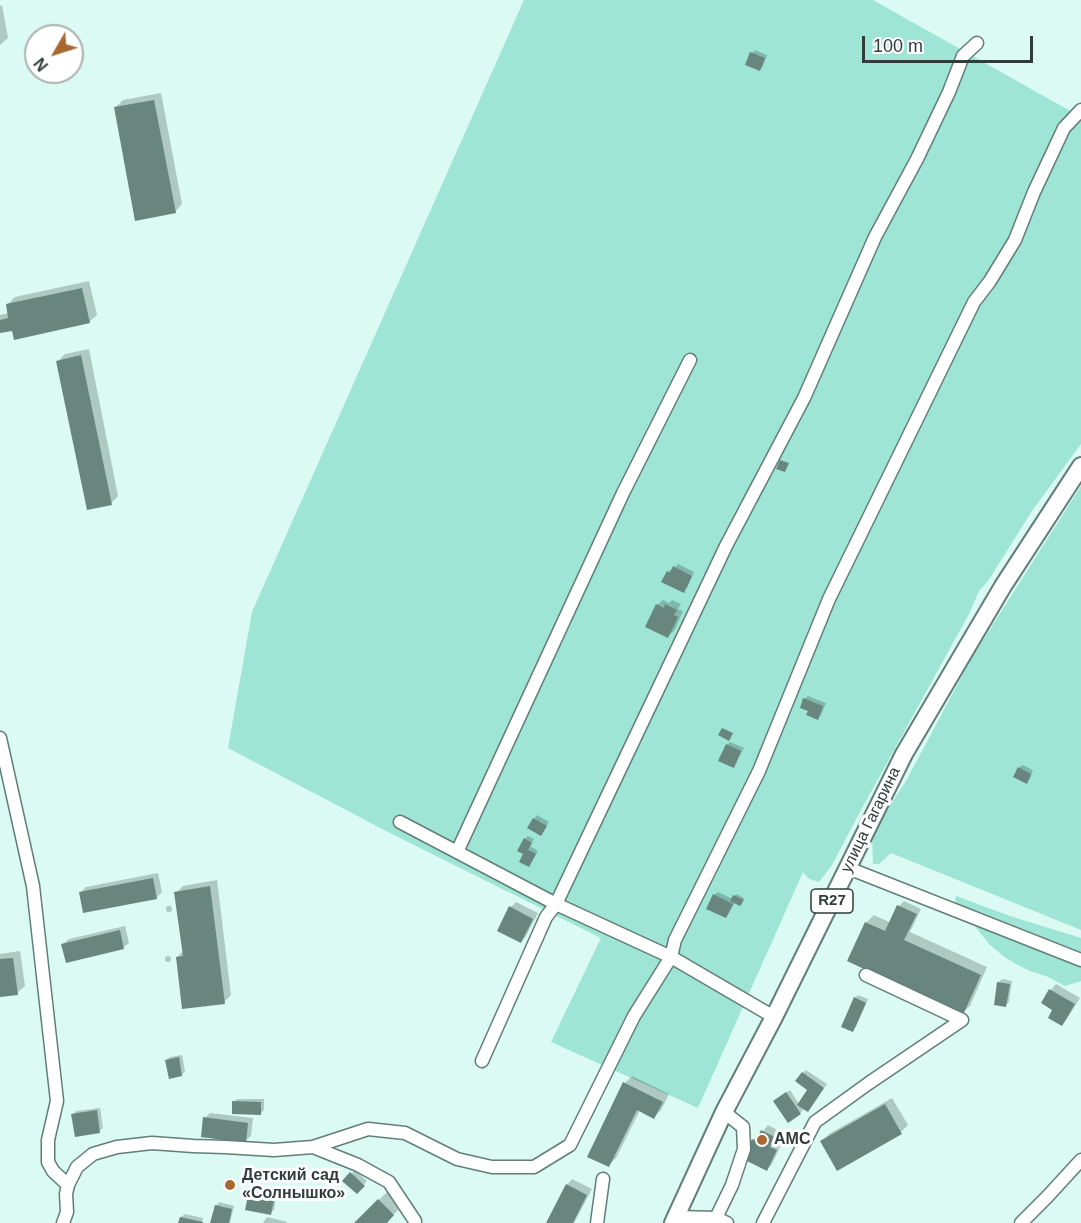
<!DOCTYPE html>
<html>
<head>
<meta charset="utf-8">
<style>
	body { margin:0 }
	#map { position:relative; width:1081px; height:1223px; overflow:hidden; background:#dafaf3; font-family:Arial,sans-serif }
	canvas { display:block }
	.north { position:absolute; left:24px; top:24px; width:60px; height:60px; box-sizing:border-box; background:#fff; border:2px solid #acb1b0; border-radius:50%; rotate:231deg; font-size:16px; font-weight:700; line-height:24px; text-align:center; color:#303d3a }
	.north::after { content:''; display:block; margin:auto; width:21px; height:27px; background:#a86931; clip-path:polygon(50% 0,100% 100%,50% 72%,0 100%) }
	.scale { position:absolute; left:862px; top:36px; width:171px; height:27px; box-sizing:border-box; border:3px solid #303d3a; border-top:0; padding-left:8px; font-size:18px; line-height:21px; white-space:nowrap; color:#303d3a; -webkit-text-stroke:4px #fff; paint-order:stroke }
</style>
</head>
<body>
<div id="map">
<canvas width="1081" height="1223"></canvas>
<div class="north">N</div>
<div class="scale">100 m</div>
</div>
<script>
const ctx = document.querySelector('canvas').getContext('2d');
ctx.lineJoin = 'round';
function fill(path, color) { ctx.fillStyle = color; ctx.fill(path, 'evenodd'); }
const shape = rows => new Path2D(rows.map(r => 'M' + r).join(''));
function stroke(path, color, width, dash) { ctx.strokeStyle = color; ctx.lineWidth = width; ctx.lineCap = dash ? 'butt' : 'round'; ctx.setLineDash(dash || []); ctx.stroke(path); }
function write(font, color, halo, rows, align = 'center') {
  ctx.font = font + ' Arial,sans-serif'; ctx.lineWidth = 6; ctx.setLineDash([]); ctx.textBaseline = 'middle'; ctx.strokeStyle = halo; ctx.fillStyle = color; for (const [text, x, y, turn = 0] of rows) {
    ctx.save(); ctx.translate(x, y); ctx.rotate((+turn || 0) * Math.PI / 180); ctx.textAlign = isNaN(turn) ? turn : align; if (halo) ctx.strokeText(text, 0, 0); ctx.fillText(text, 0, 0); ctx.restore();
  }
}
fill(shape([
	[524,0,873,0,1081,117,1081,444,1032,511,988,581,979,591,969,614,861,810,832,865,819,882,809,879,803,872,698,1108,551,1042,601,938,390,833,228,748,252,612],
	[1081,486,1081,930,891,853,879,864,873,864,872,833,906,781,971,659],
	[956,896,1013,917,1081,938,1081,981,1065,986,1046,976,1030,971,1016,964,1003,956,989,944,955,901]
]), '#9ee5d6');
fill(shape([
	[2,5,8,38,0,45,0,6],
	[755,50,767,55,763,66,759,70,752,53],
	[161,93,182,204,175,212,115,108,123,100],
	[89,281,97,315,89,322,13,329,0,332,0,315,9,313,7,305,15,297],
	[89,349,118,496,111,503,58,361,65,354],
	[678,564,694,572,687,588,683,591,668,572,671,569,673,570],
	[663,600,669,603,672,600,681,604,678,609,683,611,674,631,668,636,657,605],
	[808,696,826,703,821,715,818,718,810,710,804,699],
	[730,742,744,748,736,763,733,766,727,745],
	[1023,765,1033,770,1030,779,1026,782,1019,768],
	[537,815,549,822,541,834,534,819],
	[528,836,534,839,530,846,538,851,529,866,525,853,525,839],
	[158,873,162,892,157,897,81,892,86,887],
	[217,880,231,995,224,1002,177,957,184,950,176,893,183,886],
	[718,892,733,899,736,894,744,898,741,903,735,902,729,913,726,917,714,895],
	[904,901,921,909,910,932,987,967,970,1006,962,1013,849,961,867,922,874,915,891,923,899,906],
	[516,902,538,913,526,936,521,941,511,907],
	'166 909a3 3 0 1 1 6 0a3 3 0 1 1-6 0Z',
	[125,926,129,943,123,948,63,944,69,939],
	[20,951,25,986,17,993,0,996,0,954],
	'165 959a3 3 0 1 1 6 0a3 3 0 1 1-6 0Z',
	[1002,979,1012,981,1009,1002,1006,1005,998,983],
	[1056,984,1080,998,1067,1019,1062,1025,1054,1010,1043,1003,1051,990],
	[858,995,868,999,856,1027,853,1030,855,998],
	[182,1055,185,1071,182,1075,167,1060,170,1057],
	[806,1070,827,1084,811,1107,805,1108,800,1113,778,1098,790,1090,799,1104,809,1089,803,1073],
	[632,1076,669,1094,661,1110,654,1117,640,1110,616,1158,608,1166,625,1083],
	[892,1098,908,1125,901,1132,822,1141,829,1134],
	[237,1099,264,1099,264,1110,261,1113,234,1102],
	[100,1108,103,1128,99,1131,73,1115,76,1111],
	[210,1113,253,1118,251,1136,245,1141,205,1118],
	[768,1125,779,1131,774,1141,781,1145,772,1164,767,1169,753,1140,759,1135,760,1135],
	[355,1170,367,1181,357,1192,345,1181],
	[572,1179,592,1189,574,1223,547,1223,567,1185],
	[254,1187,277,1192,274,1210,270,1213,247,1209,251,1190],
	[390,1189,405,1203,385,1223,356,1223],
	[219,1202,234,1206,230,1223,212,1223,216,1206],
	[185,1214,203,1218,202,1223,180,1223,181,1217],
	[267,1217,287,1222,287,1223,263,1223]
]), '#0003');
fill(shape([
	[750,52,765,58,760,71,745,65],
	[154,100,176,213,135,221,114,107],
	[82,288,90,323,14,340,12,331,0,333,0,320,8,318,6,304],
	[81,355,112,505,87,510,56,361],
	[780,460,789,463,785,472,776,469],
	[673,566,692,576,684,593,661,582,667,571,670,573],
	[656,604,664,608,665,604,677,610,674,615,678,617,668,638,645,627],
	[803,698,823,706,818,720,806,715,808,711,800,708],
	[722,728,733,733,729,741,718,735],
	[726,744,741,751,734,768,718,761],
	[1018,767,1031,774,1027,784,1013,777],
	[533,818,547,826,541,836,527,828],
	[524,838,532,843,528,850,536,854,529,867,519,862,523,854,517,851],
	[153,878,157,899,83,913,79,892],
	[210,886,225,1004,182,1009,176,957,183,956,174,892],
	[713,894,733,904,726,918,706,909],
	[733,895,744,900,740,906,730,901],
	[897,905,917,914,904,940,981,975,963,1015,847,961,865,922,885,931],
	[509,906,533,919,521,943,497,931],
	[120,930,124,949,66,963,61,944],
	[13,958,18,995,0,997,0,959],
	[997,982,1010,984,1006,1007,994,1005],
	[1049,989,1075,1004,1062,1026,1048,1018,1052,1010,1041,1003],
	[854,997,866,1003,853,1032,841,1027],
	[179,1057,182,1076,169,1079,165,1060],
	[802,1072,824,1088,808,1112,797,1105,807,1090,795,1081],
	[623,1082,663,1102,654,1119,637,1110,609,1167,587,1157],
	[786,1092,801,1114,788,1123,773,1101],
	[232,1101,261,1102,261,1115,232,1114],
	[885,1104,902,1134,837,1171,820,1141],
	[97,1110,100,1133,75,1137,71,1114],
	[203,1117,248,1123,246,1143,201,1137],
	[761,1130,775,1137,770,1147,777,1150,767,1171,743,1159,752,1139,756,1141],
	[350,1172,365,1186,357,1194,342,1181],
	[566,1184,587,1195,573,1223,546,1223],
	[249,1190,275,1195,271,1215,245,1210],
	[378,1199,394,1215,387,1223,354,1223],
	[215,1205,232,1209,229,1223,210,1223],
	[180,1217,203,1222,203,1223,178,1223]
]), '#68857e');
const minor = shape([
	[0,738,33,886,57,1101,48,1140,48,1162,53,1171,68,1185,66,1194,67,1212,63,1223],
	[400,822,556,904,671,957,774,1017],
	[457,852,623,493,690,360],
	[848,868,1081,960],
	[482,1061,546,917,556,904,726,546,804,398,875,237,917,159,949,92,963,56,977,43],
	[313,1147,358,1165,389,1182,415,1221],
	[68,1185,77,1167,93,1154,117,1147,152,1143,193,1146,225,1147,274,1150,313,1147,368,1129,405,1133,457,1159,492,1167,534,1167,570,1145,634,1016,671,957,675,940,759,771,829,599,974,302,990,281,1015,240,1034,192,1064,128,1081,110],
	[676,1217,716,1218,727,1223],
	[716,1218,732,1185,744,1149,743,1127,724,1112],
	[597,1223,603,1179],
	[763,1223,815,1122,869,1083,962,1020,866,975],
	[1021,1223,1047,1197,1081,1160]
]);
const major = shape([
	[673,1223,724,1112,774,1017,904,754,1003,586,1081,466]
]);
stroke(minor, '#617e78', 15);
stroke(major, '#617e78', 20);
stroke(minor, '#fff', 12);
stroke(major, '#fff', 16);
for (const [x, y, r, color] of [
	[762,1140,6,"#a86931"],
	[230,1185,6,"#a86931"]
]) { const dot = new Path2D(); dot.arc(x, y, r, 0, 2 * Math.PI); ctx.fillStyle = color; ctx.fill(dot); stroke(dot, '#fff', 2); }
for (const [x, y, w] of [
	[832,901,42]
]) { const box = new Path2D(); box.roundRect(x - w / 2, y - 12, w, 24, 4.5); ctx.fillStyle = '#fff'; ctx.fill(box); stroke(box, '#303d3a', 1.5); }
write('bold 15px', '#303d3a', null, [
	["R27",832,901]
]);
write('16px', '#303d3a', '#fff', [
	["улица Гагарина",871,820,-64]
]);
write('bold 16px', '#303d3a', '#fff', [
	["AMC",774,1140],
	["Детский сад",242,1176],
	["«Солнышко»",242,1194]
], 'left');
</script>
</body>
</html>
